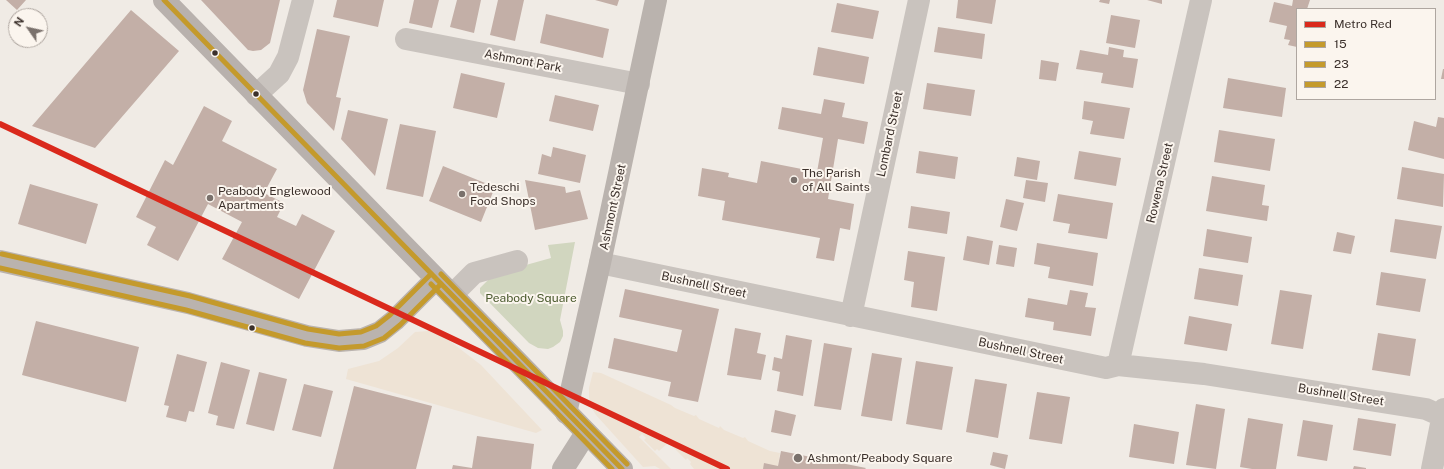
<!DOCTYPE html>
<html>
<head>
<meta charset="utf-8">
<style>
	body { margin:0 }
	#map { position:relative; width:1444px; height:469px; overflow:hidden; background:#f0ebe5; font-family:"Public Sans",sans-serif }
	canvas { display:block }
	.legend { position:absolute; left:1296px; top:8px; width:140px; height:92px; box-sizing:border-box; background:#fbf5ee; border:1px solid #aea6a0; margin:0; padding:5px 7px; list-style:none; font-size:12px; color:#3b302b }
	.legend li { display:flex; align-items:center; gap:8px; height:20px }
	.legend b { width:20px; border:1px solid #aea6a0 }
	.north { position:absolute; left:8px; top:8px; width:40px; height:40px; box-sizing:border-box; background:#fbf5ee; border:1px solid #aea6a0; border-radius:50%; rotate:304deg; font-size:11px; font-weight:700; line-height:16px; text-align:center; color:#3b302b }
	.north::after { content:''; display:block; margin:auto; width:14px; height:18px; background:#7a716c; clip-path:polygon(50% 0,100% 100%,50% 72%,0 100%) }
</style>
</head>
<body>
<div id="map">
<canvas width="1444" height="469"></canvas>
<ul class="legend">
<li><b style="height:5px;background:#da291c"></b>Metro Red</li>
<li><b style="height:5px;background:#c49a2c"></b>15</li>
<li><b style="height:5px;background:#c49a2c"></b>23</li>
<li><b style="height:5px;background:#c49a2c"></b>22</li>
</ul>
<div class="north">N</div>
</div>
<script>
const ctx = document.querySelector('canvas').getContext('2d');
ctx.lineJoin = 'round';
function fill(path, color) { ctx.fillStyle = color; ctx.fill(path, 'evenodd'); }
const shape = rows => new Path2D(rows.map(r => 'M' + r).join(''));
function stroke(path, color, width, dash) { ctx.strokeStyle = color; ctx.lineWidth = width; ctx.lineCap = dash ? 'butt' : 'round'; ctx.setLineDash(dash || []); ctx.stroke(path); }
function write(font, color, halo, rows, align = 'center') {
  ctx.font = font + ' "Public Sans",sans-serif'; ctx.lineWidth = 4; ctx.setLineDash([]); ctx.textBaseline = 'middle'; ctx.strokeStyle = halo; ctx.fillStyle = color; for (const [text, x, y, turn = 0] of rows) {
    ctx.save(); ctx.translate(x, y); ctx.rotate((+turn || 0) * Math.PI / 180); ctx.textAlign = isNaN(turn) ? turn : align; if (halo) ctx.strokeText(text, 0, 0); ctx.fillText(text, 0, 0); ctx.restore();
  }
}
fill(shape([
	[575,242,560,320,563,331,563,336,560,342,553,347,548,349,538,348,529,343,480,293,480,288,489,279,508,270,551,258,548,245]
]), '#d1d6bf');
fill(shape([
	[428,331,435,331,442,335,481,365,542,430,536,433,346,379,348,369,379,361,398,348,415,332],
	[593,372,601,373,671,405,675,408,694,416,696,415,699,419,719,428,720,426,724,430,743,438,745,437,748,441,770,451,780,453,778,466,763,469,694,469,690,464,691,462,687,458,686,460,672,446,674,445,670,441,659,451,657,449,655,451,644,440,646,438,642,434,639,437,671,469,660,469,655,466,643,467,596,415,591,407,589,397,589,388]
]), '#eee3d5');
fill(shape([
	[6,0,26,0,17,10],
	[201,0,280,0,270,43,261,50,253,51,248,50],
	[337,0,384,0,378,27,333,17],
	[414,0,439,0,432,28,409,23],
	[457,0,481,0,474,33,450,27],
	[498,0,524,0,515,41,490,35],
	[595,0,619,0,617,6],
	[958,0,996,0,992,24,956,18],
	[1100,0,1110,0,1109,4,1099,2],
	[1147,0,1162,0,1162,4],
	[1293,0,1310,0,1307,9,1297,9,1297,47,1288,45,1290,40,1284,39,1287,26,1269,22,1274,2,1292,6],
	[837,3,879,11,873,39,831,32],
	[131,10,179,51,95,148,32,126],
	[546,14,609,29,603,58,540,43],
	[1111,15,1140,20,1135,48,1106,43],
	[938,27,985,34,982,59,934,52],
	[317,29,350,36,336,97,341,98,334,131,307,103,303,90],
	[818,47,869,57,864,84,813,75],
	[1109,47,1124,50,1123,57,1138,59,1133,88,1101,83,1103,73,1076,69,1080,50,1108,55],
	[1041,60,1059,63,1056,81,1039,79],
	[1443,69,1444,69,1444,79,1441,79],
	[461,73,505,83,497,118,453,108],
	[1228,78,1286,88,1282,117,1223,108],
	[927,83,975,90,971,116,923,109],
	[555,95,599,105,593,131,549,121],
	[824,99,845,103,842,117,868,122,864,144,838,139,828,199,854,204,850,230,840,228,834,261,816,258,820,238,722,220,725,201,698,196,702,168,729,173,728,177,757,183,761,161,817,172,823,138,778,129,782,107,821,114],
	[1084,101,1130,108,1124,139,1090,134,1093,121,1082,119],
	[204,106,232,121,222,141,277,169,264,193,284,203,277,217,296,226,302,214,335,231,299,299,222,259,242,222,208,204,178,261,147,245,156,227,136,217,165,160,173,165],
	[348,110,388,119,375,176,341,139],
	[1438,117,1444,118,1444,159,1408,150,1414,121,1436,127],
	[400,124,436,131,423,197,386,189],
	[1219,130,1275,139,1270,171,1214,162],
	[553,147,586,155,580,183,538,174,542,154,551,157],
	[919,151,958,157,955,179,916,173],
	[1079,151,1121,158,1116,186,1074,179],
	[1017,157,1040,161,1037,180,1014,176],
	[443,166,495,187,481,222,429,201],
	[1402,167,1444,174,1443,207,1397,199],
	[1212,176,1265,185,1262,205,1269,206,1267,221,1206,211],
	[525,180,565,187,566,193,580,190,588,219,535,230],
	[1026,180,1048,183,1045,202,1023,198],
	[30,184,98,204,86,244,18,224],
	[1058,194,1113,203,1107,239,1068,233,1070,224,1053,221],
	[1006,199,1024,203,1017,231,1000,227],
	[911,206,950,212,947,234,908,228],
	[1395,219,1442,226,1436,259,1390,252],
	[1207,229,1252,237,1248,263,1203,256],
	[1337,232,1355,236,1351,254,1333,251],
	[967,236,993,241,989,265,963,260],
	[1037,243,1098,253,1093,286,1048,278,1050,267,1034,264],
	[999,245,1017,248,1014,267,996,264],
	[908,251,945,257,937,311,911,307,914,282,904,280],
	[1199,268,1243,275,1238,306,1194,299],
	[1381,272,1426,279,1420,312,1376,305],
	[625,289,719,309,698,402,668,396,671,382,608,368,614,338,677,352,682,330,619,317],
	[1070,290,1088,293,1085,307,1096,308,1091,336,1053,330,1054,322,1025,317,1028,298,1067,305],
	[1280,290,1312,295,1303,349,1271,344],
	[1189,316,1232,324,1227,351,1184,344],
	[36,321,139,347,126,402,22,375],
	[735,328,761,333,757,353,766,355,761,380,727,375],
	[1378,333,1416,339,1410,376,1372,370],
	[786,335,812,340,803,396,777,391,780,372,772,370,774,357,782,359],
	[824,343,852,348,841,410,814,406],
	[872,353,902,358,892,421,861,416],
	[177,354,207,362,194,412,189,411,186,422,166,417,169,406,164,405],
	[916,361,953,367,942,430,906,424],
	[221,362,250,370,234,429,216,425,218,416,208,413],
	[259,372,287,379,274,431,246,424],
	[975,379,1007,384,998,438,966,432],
	[304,384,333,391,321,437,292,430],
	[354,386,432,406,416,469,333,469],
	[1037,392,1070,397,1062,444,1029,439],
	[1196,404,1225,409,1216,469,1186,465],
	[775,410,796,415,791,436,771,432],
	[1248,418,1283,424,1276,469,1252,469,1240,467],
	[1358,418,1396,424,1391,456,1353,450],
	[1303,420,1333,425,1327,461,1297,456],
	[1134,424,1179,432,1174,464,1129,457],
	[477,436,534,444,531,469,452,469,453,465,472,468],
	[781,451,866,468,865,469,763,469,764,463,778,466],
	[993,452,1008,455,1005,469,990,465],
	[1354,466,1366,468,1366,469,1353,469]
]), '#c3afa7');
stroke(shape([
	[406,39,639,84],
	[256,95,279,74,288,57,303,0],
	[600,263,1106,368,1118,365,1204,374,1426,409,1444,417],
	[452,295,474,273,517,261],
	[851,316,919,0],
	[1118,365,1201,0],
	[1432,469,1444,409]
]), '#c9c3be', 22);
stroke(shape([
	[0,261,188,303,307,336,339,341,363,339,380,332,395,320,436,279],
	[566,413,600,263,656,0],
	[563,469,586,433]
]), '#bab3ae', 22);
stroke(shape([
	[164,0,622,469]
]), '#b8b1ad', 22);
stroke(shape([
	[164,0,622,469]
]), '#c49a2c', 5);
stroke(shape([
	[0,268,186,310,305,343,339,348,364,346,384,338,400,325,441,284],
	[431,284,612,469]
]), '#c49a2c', 5);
stroke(shape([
	[2,254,190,296,308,329,339,334,361,332,376,326,390,315,431,274],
	[441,274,627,464]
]), '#c49a2c', 5);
stroke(shape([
	[0,124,727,469]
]), '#da291c', 6);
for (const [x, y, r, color] of [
	[215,53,3.5,"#3b302b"],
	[256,94,3.5,"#3b302b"],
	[794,180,4,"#7a716c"],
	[462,194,4,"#7a716c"],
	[210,198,4,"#7a716c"],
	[252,328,3.5,"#3b302b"],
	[798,458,5,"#7a716c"]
]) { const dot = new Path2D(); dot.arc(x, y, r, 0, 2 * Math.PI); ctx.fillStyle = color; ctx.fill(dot); stroke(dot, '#fbf5ee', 1.5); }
write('12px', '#3b302b', '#fbf5ee', [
	["Ashmont Park",523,61,11],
	["Lombard Street",890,134,-78],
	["Rowena Street",1160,183,-77],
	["Ashmont Street",613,207,-78],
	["Bushnell Street",704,285,12],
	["Bushnell Street",1021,351,12],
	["Bushnell Street",1341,395,9]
]);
write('12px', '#3b302b', '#fbf5ee', [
	["The Parish",802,173],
	["of All Saints",802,187],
	["Tedeschi",470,187],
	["Food Shops",470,201],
	["Peabody Englewood",218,191],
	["Apartments",218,205],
	["Ashmont/Peabody Square",807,458]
], 'left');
write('12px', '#4a5a2e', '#fbf5ee', [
	["Peabody Square",531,298]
]);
</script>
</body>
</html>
